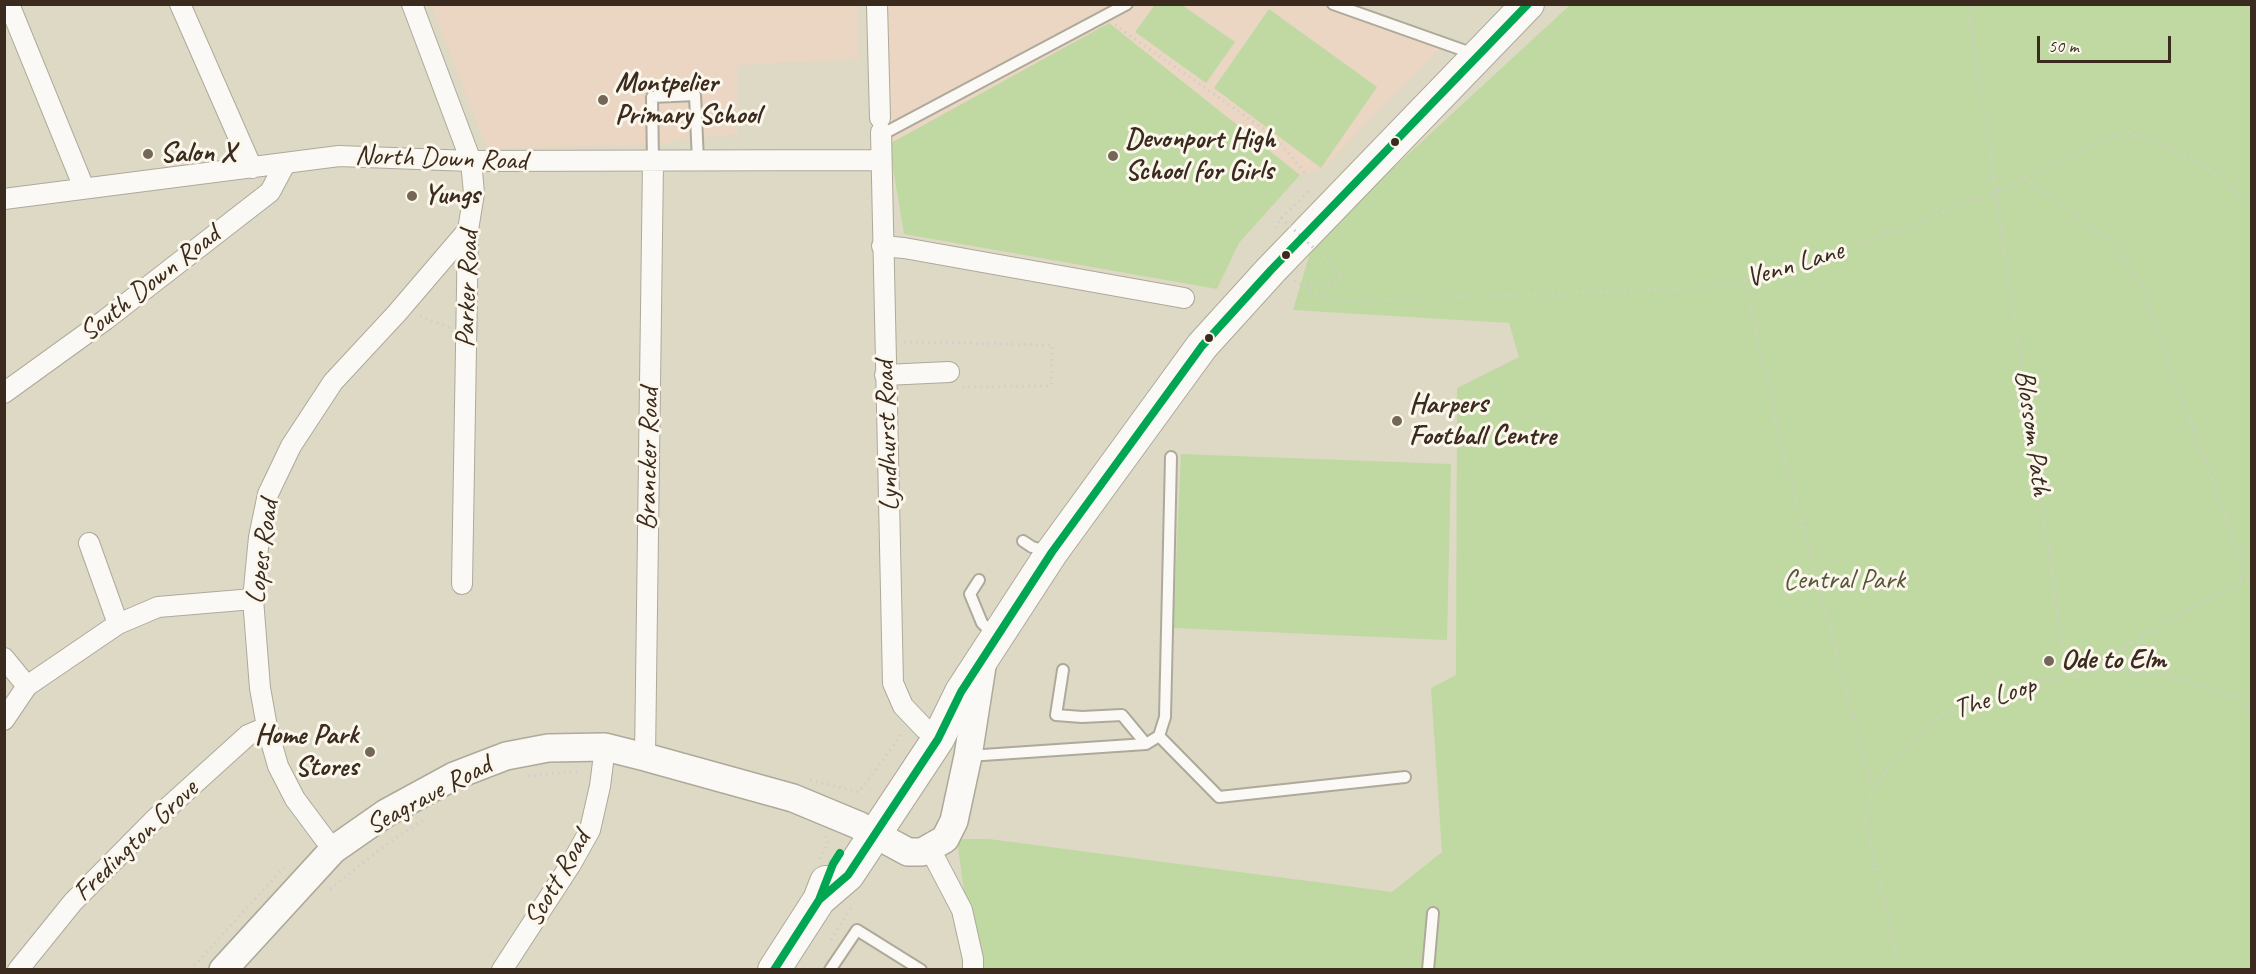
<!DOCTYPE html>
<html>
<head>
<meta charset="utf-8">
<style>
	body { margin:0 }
	#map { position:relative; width:2256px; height:974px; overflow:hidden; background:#ded9c4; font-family:Caveat,sans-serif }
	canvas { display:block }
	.frame { position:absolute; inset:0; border:6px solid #3b2a1e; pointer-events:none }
	.scale { position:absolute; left:2037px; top:36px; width:134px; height:27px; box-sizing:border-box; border:3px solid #3b2a1e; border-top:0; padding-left:8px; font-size:18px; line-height:21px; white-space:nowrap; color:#3b2a1e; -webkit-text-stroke:4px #fbf7ec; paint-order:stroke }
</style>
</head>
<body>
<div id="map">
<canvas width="2256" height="974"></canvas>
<div class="frame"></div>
<div class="scale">50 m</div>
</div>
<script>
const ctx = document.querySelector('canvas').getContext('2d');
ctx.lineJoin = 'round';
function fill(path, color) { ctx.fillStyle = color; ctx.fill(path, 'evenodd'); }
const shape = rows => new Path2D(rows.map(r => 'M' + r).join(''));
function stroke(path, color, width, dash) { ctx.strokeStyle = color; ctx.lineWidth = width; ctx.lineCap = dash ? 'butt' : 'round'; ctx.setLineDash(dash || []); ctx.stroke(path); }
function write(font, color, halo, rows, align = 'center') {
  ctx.font = font + ' Caveat,sans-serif'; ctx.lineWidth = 6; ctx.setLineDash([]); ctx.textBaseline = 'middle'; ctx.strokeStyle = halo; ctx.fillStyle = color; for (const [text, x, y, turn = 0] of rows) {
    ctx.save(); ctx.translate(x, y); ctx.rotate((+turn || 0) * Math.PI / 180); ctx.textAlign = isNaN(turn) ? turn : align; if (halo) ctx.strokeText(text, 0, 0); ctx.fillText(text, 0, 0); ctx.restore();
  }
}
fill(shape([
	[431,5,857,5,859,59,737,65,738,134,673,140,672,144,503,148,486,146],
	[885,5,1342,5,1356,10,1398,19,1448,40,1323,169,1300,175,1239,243,1217,289,904,234,889,144]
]), '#ead6c2');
fill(shape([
	[1155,5,1182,5,1235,42,1206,83,1135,32],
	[1570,5,2251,5,2251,969,974,969,957,839,989,839,1392,892,1442,852,1431,688,1456,675,1457,388,1519,357,1509,323,1293,310,1312,246,1327,229],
	[1269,9,1377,87,1321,168,1214,88],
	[1109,23,1300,175,1239,243,1217,289,904,234,889,144],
	[1181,454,1451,464,1447,640,1173,628]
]), '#c0d9a3');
const lane = shape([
	[1333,4,1474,54],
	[881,135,1127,4],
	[653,162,652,97,695,95,698,161],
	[1023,541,1032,547,1048,551],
	[979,580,970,594,982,623,994,635],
	[1063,670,1056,715,1082,717,1122,715,1146,744],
	[1159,736,1219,797,1405,777],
	[968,756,1146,744,1159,736,1165,717,1171,457],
	[830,970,857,930,921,970],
	[1428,970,1433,913]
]);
const street = shape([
	[9,4,84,188],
	[180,4,252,168],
	[412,4,471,161,474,193,468,230,462,584],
	[877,4,880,118],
	[881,132,893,683,903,706,925,729],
	[4,199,339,156,471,161,881,160],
	[882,246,904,248,1184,298],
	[885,375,949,372],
	[4,393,105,320,270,192,285,164],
	[89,543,118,624],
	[4,658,27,686],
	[4,720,27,686,118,624,158,607,253,599],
	[645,757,653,162],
	[930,849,962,910,973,959,973,970],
	[333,850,295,799,278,766,267,727,260,688,253,599,259,537,268,494,291,446,333,382,397,313,468,230],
	[18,970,73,902,154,820,248,735,267,727],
	[502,970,571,864,590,830,600,786,605,747]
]);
const secondary = shape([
	[223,970,333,850,386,813,454,776,506,756,548,748,605,747,645,757,793,798,858,825,908,852,922,852,945,839,954,821,968,756,983,660]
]);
const primary = shape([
	[819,900,848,875,938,739,961,692,1052,552,1202,346,1271,270,1528,4],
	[774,970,819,900,826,882]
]);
stroke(lane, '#aea99a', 14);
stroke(street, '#aea99a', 22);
stroke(secondary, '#aea99a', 30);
stroke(primary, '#aea99a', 34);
stroke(shape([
	[1968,4,2067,675],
	[1115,25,1275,137,1305,173],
	[2024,179,2105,236,2139,280,2252,590],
	[1275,228,1281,218,1308,192,1312,195],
	[1294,281,1335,302,1721,287,1801,266,1997,192,2124,131,2192,157,2238,193,2252,190],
	[1745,281,1779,435,1872,788],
	[1304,285,1334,283,1342,275,1320,254],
	[420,316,450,328],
	[904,342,1052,345,1051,386,961,387],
	[2090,668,2252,573],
	[528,776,581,771],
	[810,780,859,792,904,731],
	[820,859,828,843,825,835],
	[330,889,387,844,423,820],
	[831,940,853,905],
	[190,970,287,864],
	[1900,970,1865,819,1872,788,1899,755,1942,715,1987,694,2067,675,2079,677,2089,669,2157,673,2235,697,2252,710]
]), '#d0cec8', 3, [1.5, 4.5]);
stroke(lane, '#faf9f6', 10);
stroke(street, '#faf9f6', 20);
stroke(secondary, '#faf9f6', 27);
stroke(primary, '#faf9f6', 32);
stroke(shape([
	[1281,218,1316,250]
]), '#d0cec8', 3, [1.5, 4.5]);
stroke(shape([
	[819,900,848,875,938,739,961,692,1052,552,1202,346,1271,270,1528,4],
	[774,970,819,900,833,864,840,853]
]), '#00a651', 8);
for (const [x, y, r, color] of [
	[603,100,6,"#746758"],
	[1395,142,5,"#3b2a1e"],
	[148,154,6,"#746758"],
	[1113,156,6,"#746758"],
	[412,196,6,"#746758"],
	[1286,255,5,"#3b2a1e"],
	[1209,338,5,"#3b2a1e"],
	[1397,421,6,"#746758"],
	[2049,661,6,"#746758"],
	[370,752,6,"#746758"]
]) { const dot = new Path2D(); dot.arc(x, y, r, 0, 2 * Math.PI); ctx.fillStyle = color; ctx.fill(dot); stroke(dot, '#fbf7ec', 2); }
write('bold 28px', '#3b2a1e', '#fbf7ec', [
	["Montpelier",615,84],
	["Primary School",615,116],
	["Devonport High",1125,140],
	["School for Girls",1125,172],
	["Salon X",160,154],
	["Yungs",424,196],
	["Harpers",1409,405],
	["Football Centre",1409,437],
	["Ode to Elm",2061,661],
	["Home Park",358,736,"right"],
	["Stores",358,768,"right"]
], 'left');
write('28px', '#3b2a1e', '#fbf7ec', [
	["North Down Road",441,159,2],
	["Venn Lane",1795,265,-17],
	["South Down Road",150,284,-38],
	["Parker Road",468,289,-88],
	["Blossom Path",2032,433,82],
	["Lyndhurst Road",888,436,-92],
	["Brancker Road",649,459,-89],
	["Lopes Road",263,552,-82],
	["The Loop",1995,698,-18],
	["Seagrave Road",429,796,-28],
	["Fredington Grove",136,841,-44],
	["Scott Road",558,879,-60]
]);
write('28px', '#565638', '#fbf7ec', [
	["Central Park",1844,581]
]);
</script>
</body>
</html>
